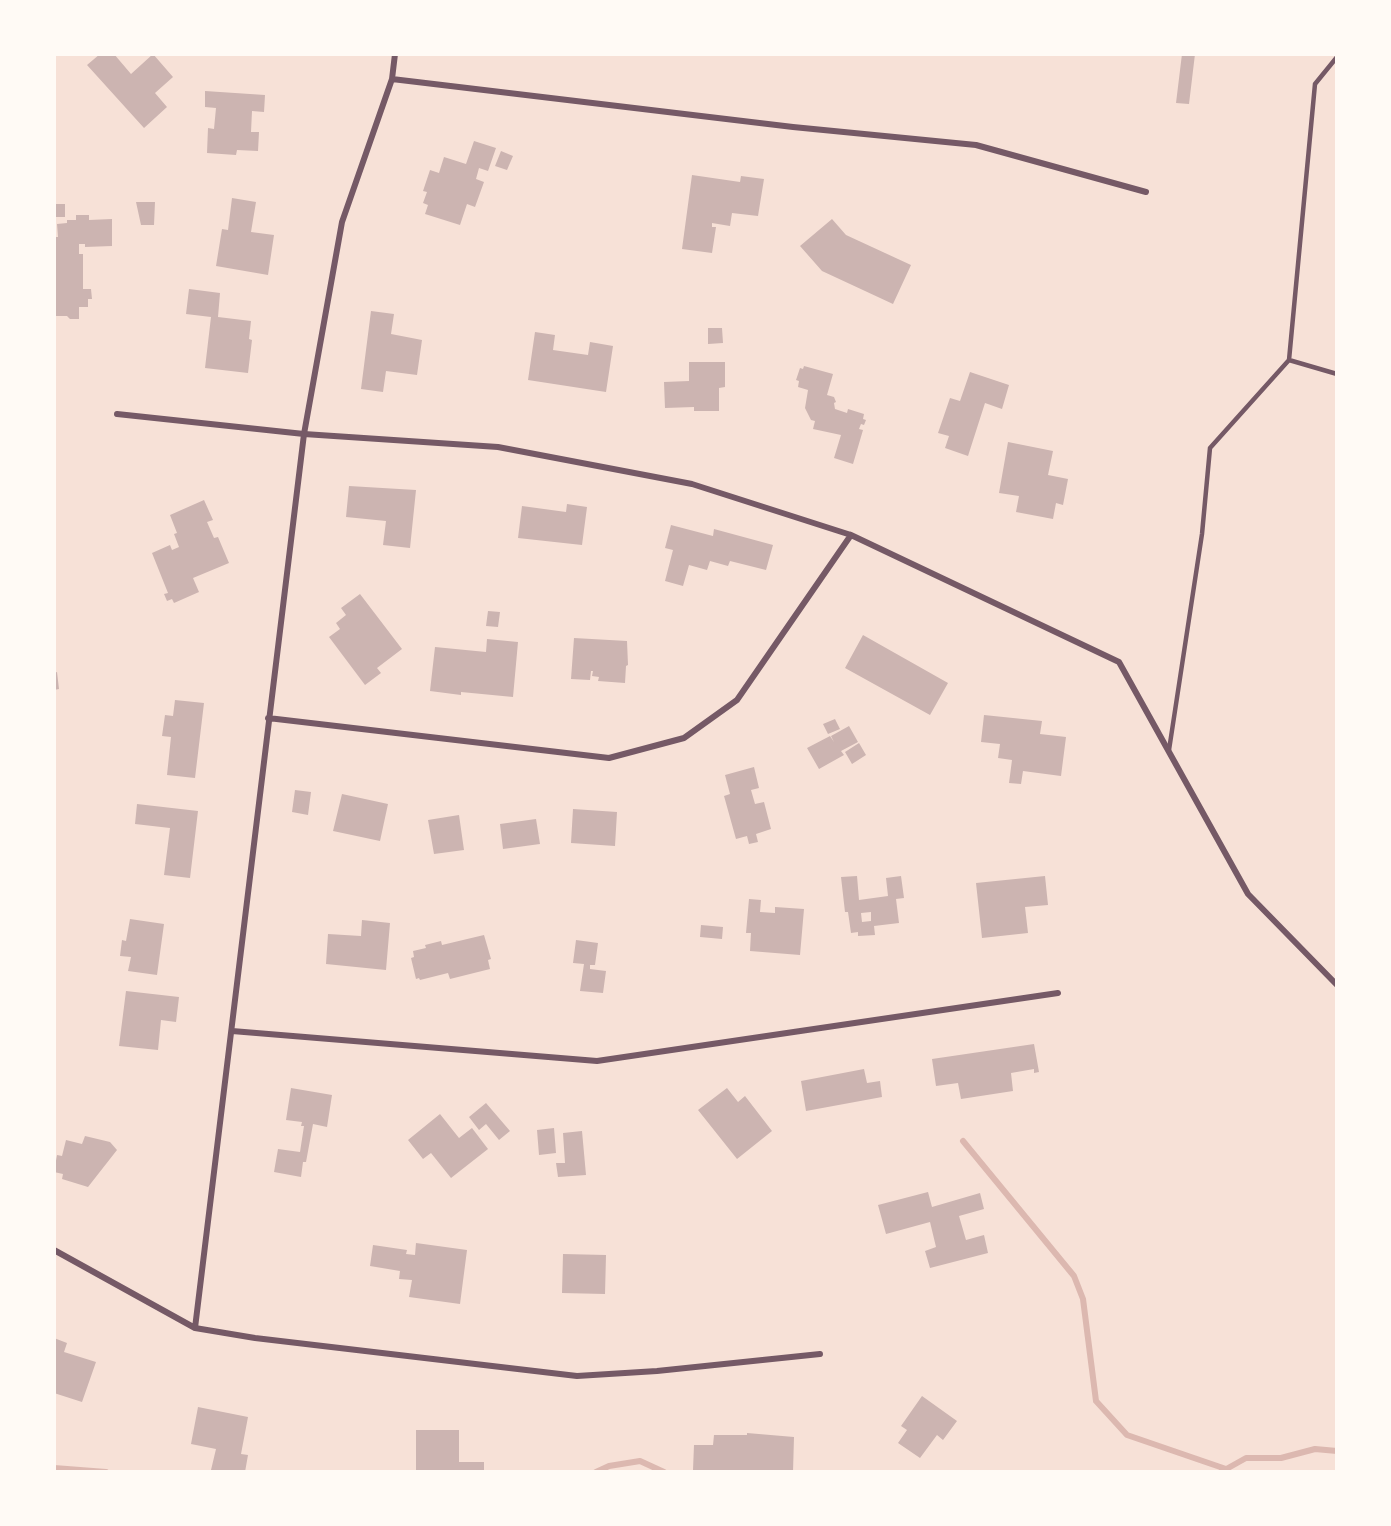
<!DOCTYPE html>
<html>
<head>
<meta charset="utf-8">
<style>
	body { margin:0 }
	#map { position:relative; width:1391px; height:1526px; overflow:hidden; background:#f7e1d7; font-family:Barlow,sans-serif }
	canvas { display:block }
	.frame { position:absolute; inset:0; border:56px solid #fffaf5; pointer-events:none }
</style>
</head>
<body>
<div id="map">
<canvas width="1391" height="1526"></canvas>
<div class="frame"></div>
</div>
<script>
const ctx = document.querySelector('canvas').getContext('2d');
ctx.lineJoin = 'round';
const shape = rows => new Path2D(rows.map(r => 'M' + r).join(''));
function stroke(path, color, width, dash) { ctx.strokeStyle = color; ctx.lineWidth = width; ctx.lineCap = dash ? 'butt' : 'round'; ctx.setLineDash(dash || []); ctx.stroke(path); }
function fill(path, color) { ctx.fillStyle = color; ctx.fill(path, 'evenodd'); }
stroke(shape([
	[963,1141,1074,1276,1083,1299,1096,1401,1127,1435,1226,1469],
	[54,1468,106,1472],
	[596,1472,609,1466,640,1461,664,1472],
	[1221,1472,1246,1458,1281,1458,1315,1449,1337,1451]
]), '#dcb8b0', 6);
fill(shape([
	[100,54,114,54,131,74,153,54,173,77,155,93,167,107,144,128,87,65],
	[1182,54,1195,54,1189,104,1176,103],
	[205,91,265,95,264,112,252,111,251,132,259,132,258,151,237,150,236,155,207,153,208,128,214,129,216,108,205,107],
	[474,141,496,148,488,171,479,168,476,179,484,182,475,207,467,204,460,225,425,214,428,205,423,203,427,192,423,191,430,170,439,173,444,157,466,164],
	[501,151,513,156,507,170,495,166],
	[692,175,740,182,741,176,764,179,758,216,732,213,730,226,712,223,712,227,716,227,712,253,682,249],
	[232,198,256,202,251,232,274,235,268,275,216,266,222,229,228,230],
	[136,202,155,202,154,225,141,225],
	[54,204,65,204,65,217,54,217],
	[76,215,89,215,89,220,112,219,112,246,85,247,85,244,79,244,79,254,83,254,83,289,91,289,92,299,88,299,88,307,79,307,79,319,70,319,67,316,54,316,54,249,55,237,58,237,57,224,67,223,67,220,76,220],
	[832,219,846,235,911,265,893,304,822,271,800,246],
	[189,289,220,293,218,317,251,321,249,339,252,340,248,373,205,368,211,317,186,314],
	[371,311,394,314,391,334,422,340,417,375,386,371,383,392,361,389],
	[708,328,722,328,723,343,708,344],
	[535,332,555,335,553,350,588,355,590,342,613,346,606,392,528,380],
	[689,362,725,362,725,387,719,388,719,411,694,411,694,407,665,408,664,382,689,381],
	[804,366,833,374,827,395,834,397,836,402,834,403,835,409,847,413,848,409,864,414,863,419,866,420,864,425,861,424,859,429,863,430,853,464,834,458,841,435,813,429,815,421,811,420,805,408,808,390,798,387,799,381,796,380,800,368,803,369],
	[970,372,1009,385,1002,409,985,403,968,456,945,448,949,436,938,433,950,398,960,401],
	[1008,442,1053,451,1048,475,1068,479,1063,505,1056,503,1053,519,1016,512,1019,496,999,493],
	[349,486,416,490,410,548,383,545,386,521,346,517],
	[204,500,213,520,207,522,214,538,218,537,229,563,193,578,199,592,174,603,172,599,167,601,164,594,168,593,152,553,170,545,172,550,179,547,174,534,177,533,170,515],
	[567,504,587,507,582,545,518,538,522,506,566,512],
	[671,525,713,536,714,529,773,545,766,570,730,561,728,566,710,561,707,570,689,565,683,586,665,581,673,550,665,548],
	[360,594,402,649,377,668,381,673,365,685,329,637,340,629,336,623,346,615,341,608],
	[488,611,500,612,498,627,486,626],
	[863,635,948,683,930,715,845,668],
	[574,638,627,641,628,665,626,666,625,683,598,681,599,677,592,676,593,671,591,671,590,680,571,679],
	[487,639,518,642,513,697,461,692,461,695,430,691,435,647,486,652],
	[57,672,59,689,54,690,54,673],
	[175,700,204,703,195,778,167,775,171,737,162,736,165,715,173,716],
	[984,715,1042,721,1040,734,1066,737,1061,776,1023,771,1021,784,1009,783,1012,760,998,758,1000,744,981,742],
	[835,719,840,729,828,734,823,724],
	[849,726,858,742,841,751,844,755,819,769,807,748,830,736,834,742,831,736],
	[859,743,866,755,852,764,845,752],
	[754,767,759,788,751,790,755,804,764,802,771,829,756,834,758,842,749,844,747,836,736,839,724,796,730,794,725,775],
	[295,790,311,792,308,815,292,812],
	[342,794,388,804,380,841,333,831],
	[137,804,198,811,190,878,164,875,170,828,135,824],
	[573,809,617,812,615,846,571,843],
	[459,815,464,850,434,854,428,820],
	[536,819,540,844,503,849,500,824],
	[857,876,859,900,888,896,886,878,901,876,904,898,896,899,899,923,874,926,875,935,858,936,858,932,851,933,848,912,845,912,841,877],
	[871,912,871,921,862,922,861,913],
	[1045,876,1048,905,1025,907,1028,933,982,938,976,883],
	[749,899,761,900,760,912,775,913,775,907,804,909,800,955,750,951,751,933,746,933],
	[130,919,164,924,157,975,128,971,131,957,120,956,122,940,126,941],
	[362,920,390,923,386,970,326,964,328,934,361,936],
	[701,925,723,927,722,939,700,937],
	[484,935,491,959,488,960,490,969,450,979,448,973,420,980,419,978,416,979,411,958,414,957,413,951,426,948,425,945,441,941,442,945],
	[576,940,598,943,595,965,590,965,590,969,606,971,603,993,580,991,584,964,573,963],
	[126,991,179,997,176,1022,161,1020,158,1050,119,1046],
	[1034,1044,1039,1072,1034,1073,1034,1069,1011,1073,1013,1091,961,1099,958,1083,936,1086,932,1059],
	[864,1069,867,1083,880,1081,882,1097,806,1111,801,1081],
	[291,1088,332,1095,327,1127,313,1124,306,1162,303,1162,301,1177,274,1172,278,1149,300,1152,304,1126,301,1126,302,1122,286,1120],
	[727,1088,738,1102,745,1096,772,1131,737,1159,698,1110],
	[486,1103,510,1131,499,1140,486,1124,479,1130,469,1117],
	[440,1114,459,1138,472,1128,488,1149,451,1178,431,1153,423,1159,408,1140],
	[554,1128,556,1153,539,1155,537,1130],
	[582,1131,586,1175,558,1177,556,1163,565,1163,563,1133],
	[85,1136,110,1142,117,1150,88,1187,62,1179,63,1174,54,1172,57,1155,62,1156,66,1140,82,1144],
	[928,1192,932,1207,980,1193,984,1209,959,1216,966,1240,984,1235,988,1253,930,1268,925,1251,936,1247,930,1222,886,1234,878,1205],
	[416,1243,467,1250,460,1304,409,1297,412,1280,399,1279,400,1271,370,1266,373,1245,407,1250,406,1254,415,1255],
	[563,1254,606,1255,605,1294,562,1293],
	[54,1338,67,1343,64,1352,96,1362,82,1402,54,1393],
	[922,1396,957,1421,943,1440,937,1435,920,1458,898,1443,907,1430,901,1426],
	[198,1407,248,1417,241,1454,248,1455,245,1472,211,1470,216,1449,191,1444],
	[416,1430,459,1430,459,1462,484,1462,484,1472,416,1472],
	[747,1433,794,1437,793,1472,693,1470,694,1445,713,1445,714,1435,747,1435]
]), '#ccb4b1');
stroke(shape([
	[1337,57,1315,84,1289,360,1337,374],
	[1169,750,1202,534,1210,448,1289,360]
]), '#755966', 4.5);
stroke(shape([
	[392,79,793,127,976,145,1146,192],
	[117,414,304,434,498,447,692,484,851,535,1119,662,1248,894,1337,985],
	[268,718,609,758,684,738,737,700,851,535],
	[232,1031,597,1061,1058,993],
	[54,1250,195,1328,255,1338,577,1376,657,1371,820,1354],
	[195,1328,304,434,342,222,392,79,395,54]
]), '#755966', 6);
</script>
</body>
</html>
